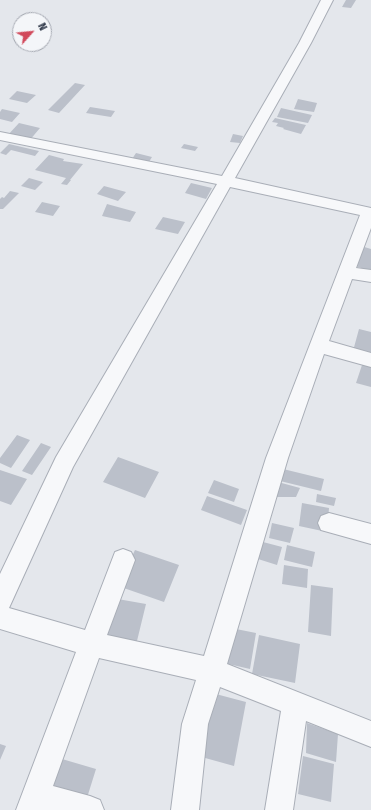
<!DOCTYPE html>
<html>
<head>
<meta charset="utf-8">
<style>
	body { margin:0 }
	#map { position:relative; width:371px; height:810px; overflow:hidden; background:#e4e7ec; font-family:"Fira Sans Condensed",sans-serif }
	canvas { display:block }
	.north { position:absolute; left:12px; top:12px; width:40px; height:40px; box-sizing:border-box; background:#f4f6f9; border:1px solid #a4a8b1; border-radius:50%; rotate:63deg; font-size:11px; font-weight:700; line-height:16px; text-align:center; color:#2b3445 }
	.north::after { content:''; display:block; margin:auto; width:14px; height:18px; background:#d1495b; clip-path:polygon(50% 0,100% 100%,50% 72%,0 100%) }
</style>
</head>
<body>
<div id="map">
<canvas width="371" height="810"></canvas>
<div class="north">N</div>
</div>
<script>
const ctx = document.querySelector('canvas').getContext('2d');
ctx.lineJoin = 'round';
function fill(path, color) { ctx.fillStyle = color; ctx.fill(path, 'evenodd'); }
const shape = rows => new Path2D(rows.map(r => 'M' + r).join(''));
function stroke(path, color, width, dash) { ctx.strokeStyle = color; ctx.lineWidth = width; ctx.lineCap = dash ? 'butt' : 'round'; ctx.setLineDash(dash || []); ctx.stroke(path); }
fill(shape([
	[346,0,356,0,351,8,342,7],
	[75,83,85,85,59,113,48,110],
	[17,91,36,95,27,103,9,99],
	[298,99,317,103,314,112,294,109],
	[90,107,115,111,111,117,86,113],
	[281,108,312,115,308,123,277,117],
	[2,109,20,113,12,122,0,119,0,112],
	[275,118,306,125,301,134,283,129,284,128,276,126,278,123,272,122],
	[19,123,40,128,29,141,7,136],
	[233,134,243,136,240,143,230,142],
	[9,144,39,151,35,156,11,150,6,155,0,153],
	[184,144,198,147,195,151,181,148],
	[136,153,152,157,147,165,130,162],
	[49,155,64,159,63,161,83,164,70,180,71,180,67,185,61,184,66,178,35,170],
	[29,178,43,182,35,190,21,186],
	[191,183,212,188,206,199,185,193],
	[104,186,126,192,118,201,97,194],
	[10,191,19,193,3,209,0,209,0,199,2,197,4,198],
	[42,202,60,206,53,216,35,212],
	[107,204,136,212,130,222,102,216],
	[163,217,185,222,178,234,155,229],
	[361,246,371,249,371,271,352,265],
	[359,329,371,332,371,355,353,351],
	[363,362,371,364,371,387,356,383],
	[17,435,30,440,11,468,0,463,0,458],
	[41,443,51,447,32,475,22,471],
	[118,457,159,472,145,498,103,482],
	[279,468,324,479,321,491,276,480],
	[0,470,27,479,11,505,0,501],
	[214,480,239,489,234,502,208,493],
	[278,482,300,488,296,497,274,497],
	[317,494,336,498,334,506,316,502],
	[207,496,247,510,241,525,201,510],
	[302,503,329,508,327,532,299,526],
	[272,523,294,528,290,543,269,538],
	[263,542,282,547,277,565,258,559],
	[287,545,315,552,312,567,284,560],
	[135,550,179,565,164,602,118,586],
	[284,565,308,569,307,588,282,584],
	[311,585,333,588,331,636,308,632],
	[112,598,146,604,136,645,101,639],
	[231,628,256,633,250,669,224,663],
	[259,635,300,644,295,683,252,674],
	[212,693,246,702,234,766,198,756],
	[307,723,338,734,336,762,306,753],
	[0,744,6,746,0,760],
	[303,756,334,764,331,802,298,794],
	[62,759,96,769,86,801,52,790]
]), '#bbc0ca');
const minor = shape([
	[321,0,333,0,311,43,235,178,371,208,371,228,356,268,371,270,371,282,352,279,329,341,371,353,371,367,324,354,288,458,227,664,371,721,371,747,306,721,293,810,265,810,281,711,220,687,208,724,199,810,171,810,182,724,196,680,99,658,53,786,90,796,100,800,104,810,16,810,76,652,0,629,0,574,56,457,217,184,0,140,0,132,222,176,299,43,321,0],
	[230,187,360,215,266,458,204,656,107,635,135,560,131,552,123,549,115,552,85,630,9,608,73,467,230,187],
	[329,513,371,524,371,544,321,530,318,523,321,516,329,513]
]);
stroke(minor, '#a9aeb7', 2);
fill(minor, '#f7f8fa');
</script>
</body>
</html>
